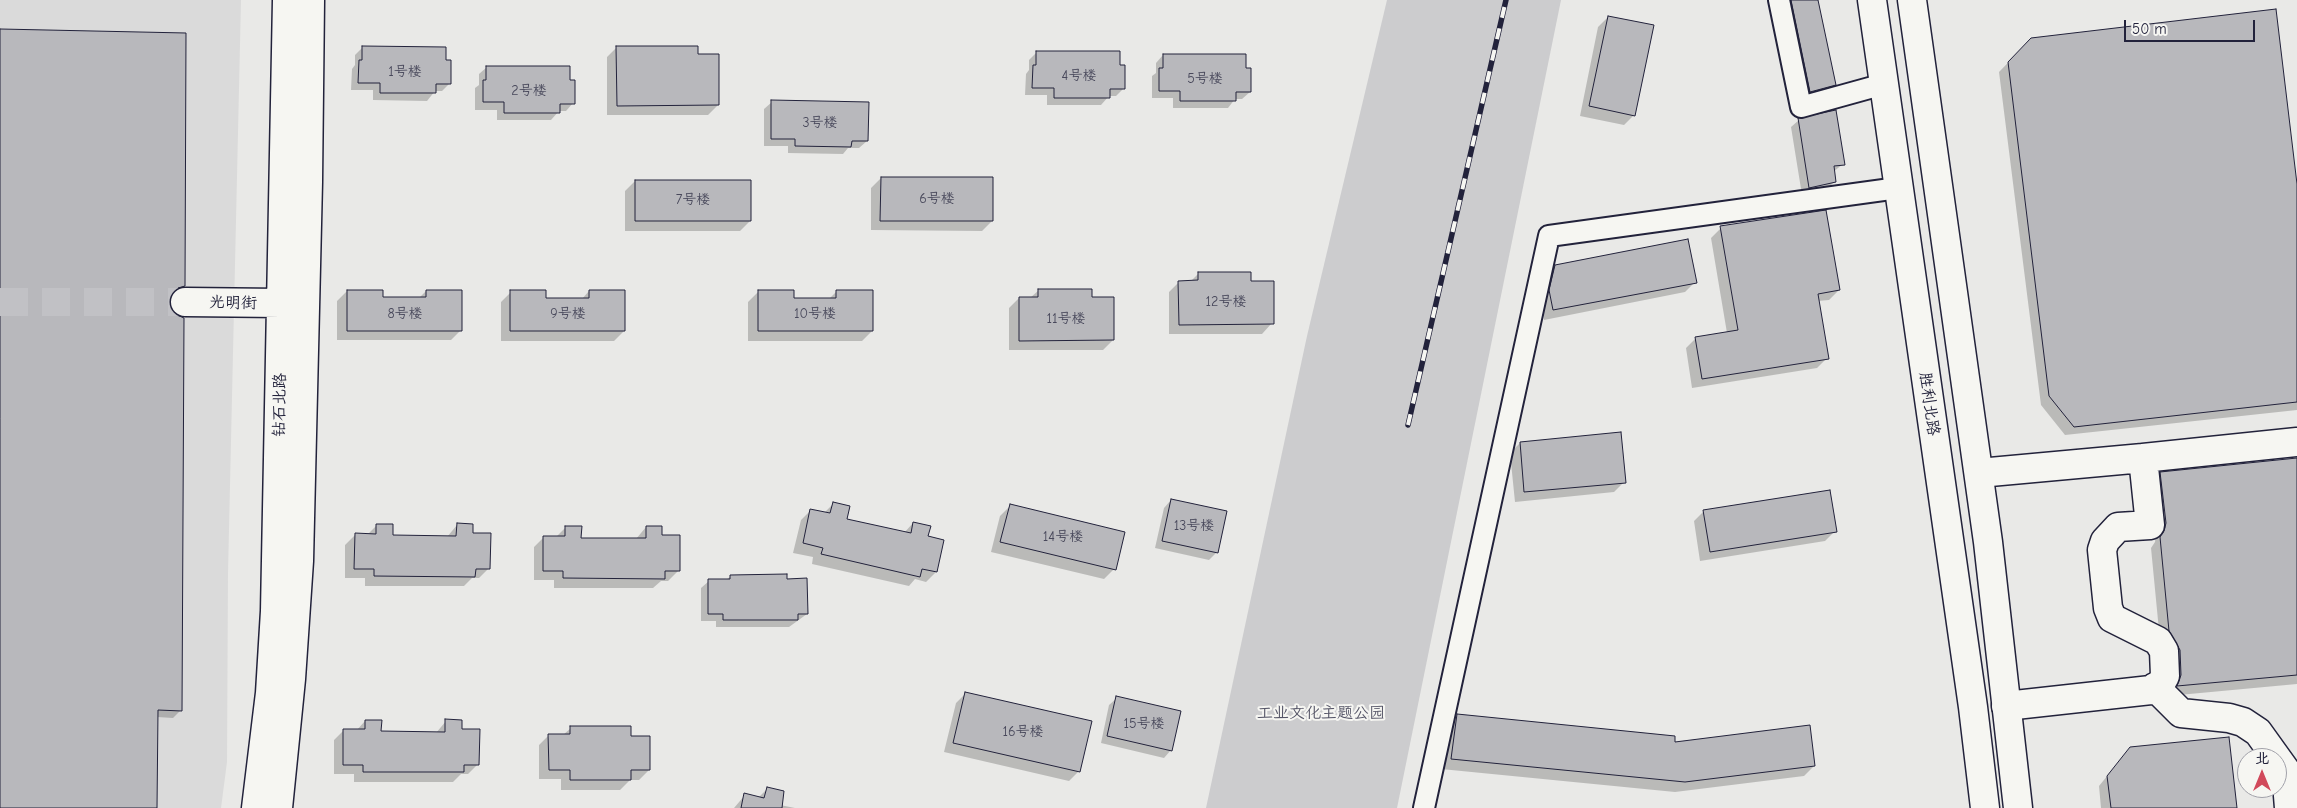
<!DOCTYPE html>
<html>
<head>
<meta charset="utf-8">
<style>
	body { margin:0 }
	#map { position:relative; width:2297px; height:808px; overflow:hidden; background:#e9e9e7; font-family:"Comic Neue","LXGW WenKai TC",sans-serif }
	canvas { display:block }
	.north { position:absolute; left:2237px; top:748px; width:50px; height:50px; box-sizing:border-box; background:#f6f6f2; border:1px solid #a1a1a9; border-radius:50%; rotate:0deg; font-size:14px; font-weight:700; line-height:20px; text-align:center; color:#22223b }
	.north::after { content:''; display:block; margin:auto; width:18px; height:22px; background:#d1495b; clip-path:polygon(50% 0,100% 100%,50% 72%,0 100%) }
	.scale { position:absolute; left:2124px; top:20px; width:131px; height:22px; box-sizing:border-box; border:2px solid #22223b; border-top:0; padding-left:6px; font-size:15px; line-height:18px; white-space:nowrap; color:#22223b; -webkit-text-stroke:4px #f6f6f2; paint-order:stroke }
</style>
</head>
<body>
<div id="map">
<canvas width="2297" height="808"></canvas>
<div class="north">北</div>
<div class="scale">50 m</div>
</div>
<script>
const ctx = document.querySelector('canvas').getContext('2d');
ctx.lineJoin = 'round';
function fill(path, color) { ctx.fillStyle = color; ctx.fill(path, 'evenodd'); }
const shape = rows => new Path2D(rows.map(r => 'M' + r).join(''));
function stroke(path, color, width, dash) { ctx.strokeStyle = color; ctx.lineWidth = width; ctx.lineCap = dash ? 'butt' : 'round'; ctx.setLineDash(dash || []); ctx.stroke(path); }
function write(font, color, halo, rows, align = 'center') {
  ctx.font = font + ' "Comic Neue","LXGW WenKai TC",sans-serif'; ctx.lineWidth = 4; ctx.setLineDash([]); ctx.textBaseline = 'middle'; ctx.strokeStyle = halo; ctx.fillStyle = color; for (const [text, x, y, turn = 0] of rows) {
    ctx.save(); ctx.translate(x, y); ctx.rotate((+turn || 0) * Math.PI / 180); ctx.textAlign = isNaN(turn) ? turn : align; if (halo) ctx.strokeText(text, 0, 0); ctx.fillText(text, 0, 0); ctx.restore();
  }
}
fill(shape([
	[0,0,241,0,228,573,227,762,221,808,0,808]
]), '#dadada');
fill(shape([
	[1387,0,1561,0,1397,808,1206,808,1307,336]
]), '#ccccce');
fill(shape([
	[1774,0,1816,0,1835,84,1825,94,1800,101],
	[1608,17,1634,115,1624,125,1580,116,1598,27],
	[0,30,183,286,176,294,170,295,168,302,181,710,173,718,157,717,156,808,0,808],
	[2031,39,2297,194,2297,410,2065,435,2041,405,1999,72],
	[363,47,445,62,449,84,442,91,435,91,427,101,373,100,373,90,351,90,352,69,355,65,355,55],
	[617,47,697,56,718,105,708,115,607,115,607,57],
	[1037,52,1119,66,1123,89,1116,96,1109,96,1101,105,1047,105,1047,95,1025,95,1026,74,1029,70,1029,60],
	[1163,55,1245,69,1250,92,1242,99,1235,99,1228,108,1173,108,1173,98,1152,98,1152,76,1156,73,1156,63],
	[487,67,568,81,573,103,566,111,559,111,551,120,497,120,497,110,475,110,475,88,479,85,479,74],
	[772,102,867,141,859,148,848,148,843,154,788,153,788,146,764,146,764,109],
	[1799,120,1843,164,1833,172,1835,181,1827,189,1802,195,1791,127],
	[881,178,992,221,982,231,871,230,871,188],
	[635,181,750,221,740,231,625,231,625,191],
	[1721,228,1839,290,1829,300,1818,301,1827,358,1817,368,1692,388,1686,348,1696,338,1727,333,1711,238],
	[1555,266,1695,282,1685,292,1544,320,1540,301,1545,276],
	[1198,274,1250,282,1272,323,1262,334,1169,334,1169,292,1179,282,1190,282],
	[1039,290,1090,298,1113,340,1103,350,1009,350,1009,308,1019,298,1030,298],
	[347,291,382,298,419,298,426,291,461,330,451,340,337,340,337,301],
	[589,291,624,331,614,341,501,341,501,302,511,292,545,299,582,299],
	[837,291,872,331,862,341,748,341,748,302,758,292,792,299,829,299],
	[1520,443,1624,482,1614,492,1515,502,1510,453],
	[2297,459,2297,684,2168,696,2160,641,2151,548,2155,542,2156,534,2151,483,2161,473],
	[1171,500,1217,552,1209,560,1155,548,1164,508],
	[833,504,846,520,904,533,913,523,927,537,936,572,926,582,915,579,909,586,812,564,813,557,793,553,801,520,811,510,824,513],
	[1010,506,1114,569,1104,579,991,552,1000,516],
	[1704,511,1835,531,1825,541,1700,561,1694,521],
	[457,525,472,534,489,568,479,578,472,578,464,586,365,586,365,578,345,578,345,545,355,535,367,535,376,526,391,537,447,537],
	[646,527,661,536,678,571,668,581,661,581,653,588,554,588,554,580,534,580,534,547,544,537,556,537,565,528,580,539,636,539],
	[731,576,807,614,789,627,716,627,716,621,701,621,701,588,709,581,726,580],
	[966,693,1079,771,1069,781,944,752,956,703],
	[1117,698,1171,750,1164,758,1101,743,1109,705],
	[1457,716,1814,766,1804,776,1675,792,1441,769,1447,726],
	[365,721,380,732,436,733,446,721,478,764,468,774,461,774,453,782,354,782,354,774,334,774,334,740,344,730,356,731],
	[571,728,630,737,649,770,639,780,630,780,620,790,561,790,561,779,539,779,539,745,549,735,563,735],
	[2130,748,2236,808,2101,808,2099,786],
	[767,789,780,805,795,808,734,808,745,795,758,798]
]), '#0003');
const building = shape([
	[1791,0,1818,0,1836,85,1810,92,1791,0],
	[2276,9,2297,184,2297,402,2074,427,2049,396,2008,62,2031,38,2276,9],
	[1608,16,1654,25,1635,116,1589,106,1608,16],
	[0,29,186,33,185,286,178,288,172,294,169,302,171,309,177,315,184,318,182,711,158,710,157,808,0,808,0,29],
	[362,46,446,47,446,60,451,60,451,84,436,84,436,93,380,93,380,83,358,83,359,60,362,60,362,46],
	[616,46,698,46,698,54,719,54,719,105,617,106,616,46],
	[1036,51,1120,51,1120,65,1125,65,1125,89,1110,89,1110,98,1054,98,1054,88,1032,88,1033,65,1036,65,1036,51],
	[1163,54,1246,54,1246,68,1251,68,1251,92,1236,92,1236,101,1180,101,1180,91,1159,91,1159,68,1163,68,1163,54],
	[486,66,570,66,570,80,575,80,575,104,560,104,560,113,504,113,504,102,483,102,483,80,486,80,486,66],
	[771,100,869,102,868,141,852,141,851,147,795,146,795,139,771,139,771,100],
	[1836,110,1845,165,1834,166,1836,182,1809,188,1798,118,1836,110],
	[881,177,993,177,993,221,880,221,881,177],
	[635,180,751,180,751,221,635,221,635,180],
	[1826,210,1840,290,1818,294,1829,359,1702,379,1695,337,1738,330,1720,226,1826,210],
	[1688,239,1697,283,1553,310,1549,290,1555,265,1688,239],
	[1198,272,1251,272,1251,281,1274,281,1274,324,1179,325,1178,281,1198,280,1198,272],
	[1038,289,1092,289,1092,297,1114,297,1114,340,1019,341,1019,297,1038,297,1038,289],
	[347,290,383,290,383,297,426,297,426,290,462,290,462,331,347,331,347,290],
	[510,290,546,290,546,298,589,298,589,290,625,290,625,331,510,331,510,290],
	[758,290,794,290,794,298,836,298,836,290,873,290,873,331,758,331,758,290],
	[1621,432,1626,483,1524,492,1520,442,1621,432],
	[2297,458,2297,675,2177,686,2181,675,2180,650,2169,631,2160,537,2164,531,2166,523,2160,472,2297,458],
	[1830,490,1837,532,1710,552,1703,510,1830,490],
	[1171,499,1227,511,1218,553,1162,541,1171,499],
	[833,502,850,506,847,519,911,533,913,522,931,526,928,536,944,540,937,572,922,569,920,577,821,554,823,548,803,543,810,509,830,513,833,502],
	[1010,504,1125,532,1116,570,1000,542,1010,504],
	[457,523,473,524,473,533,491,533,490,569,476,569,475,577,374,576,374,569,354,569,355,533,376,534,376,524,393,524,393,535,456,536,457,523],
	[565,526,582,526,581,538,646,538,646,526,662,526,662,535,680,535,680,571,665,571,665,579,563,578,563,571,543,571,543,536,565,536,565,526],
	[787,574,787,579,807,578,808,614,798,614,798,620,723,620,723,614,708,614,708,579,730,579,730,575,787,574],
	[965,692,1092,721,1080,772,953,743,965,692],
	[1116,696,1181,711,1172,751,1107,736,1116,696],
	[1457,714,1675,736,1675,742,1810,725,1815,766,1685,782,1451,759,1457,714],
	[445,719,462,720,462,729,480,729,479,765,464,765,464,772,363,772,363,765,343,765,343,729,365,729,365,720,382,720,381,731,445,732,445,719],
	[570,726,631,726,631,736,650,736,650,770,631,770,631,780,570,780,570,770,549,770,548,734,570,734,570,726],
	[2229,737,2237,808,2111,808,2107,776,2130,747,2229,737],
	[767,787,784,791,782,808,741,808,744,793,764,798,767,787]
]);
fill(building, '#b8b8bc');
stroke(building, '#22223b', 1);
stroke(shape([
	[0,302,185,302]
]), '#c1c1c5', 28, [28, 14]);
const street = shape([
	[1779,0,1801,107,1884,84],
	[1424,808,1549,236,1898,188]
]);
const secondary = shape([
	[185,302,281,303],
	[2143,458,2297,442],
	[1979,473,2143,458,2150,525,2118,527,2105,541,2102,550,2108,608,2112,618,2158,641,2164,651,2165,676,2160,685,2151,690,2006,706],
	[2155,687,2181,713,2229,718,2243,722,2258,732,2286,771,2289,808],
	[256,808,270,693,275,611,287,0],
	[278,808,291,679,299,561,308,182,310,0]
]);
const highway = shape([
	[1872,0,1973,707,1985,808],
	[1912,0,1988,542,2018,808]
]);
stroke(street, '#22223b', 24);
stroke(secondary, '#22223b', 31);
stroke(highway, '#22223b', 31);
stroke(street, '#f6f6f2', 20);
stroke(secondary, '#f6f6f2', 28);
stroke(highway, '#f6f6f2', 28);
const rail = shape([
	[1408,425,1506,0]
]);
stroke(rail, '#22223b', 5.5);
stroke(rail, '#f6f6f2', 4, [11]);
write('14px', '#48485b', null, [
	["1号楼",405,72],
	["4号楼",1079,76],
	["5号楼",1205,79],
	["2号楼",529,91],
	["3号楼",820,123],
	["6号楼",937,199],
	["7号楼",693,200],
	["12号楼",1226,302],
	["8号楼",405,314],
	["9号楼",568,314],
	["10号楼",815,314],
	["11号楼",1066,319],
	["13号楼",1194,526],
	["14号楼",1063,537],
	["15号楼",1144,724],
	["16号楼",1023,732]
]);
write('16px', '#22223b', '#f6f6f2', [
	["光明街",233,303,1],
	["胜利北路",1929,404,82],
	["钻石北路",280,405,-89]
]);
write('16px', '#555567', '#f6f6f2', [
	["工业文化主题公园",1321,713]
]);
</script>
</body>
</html>
